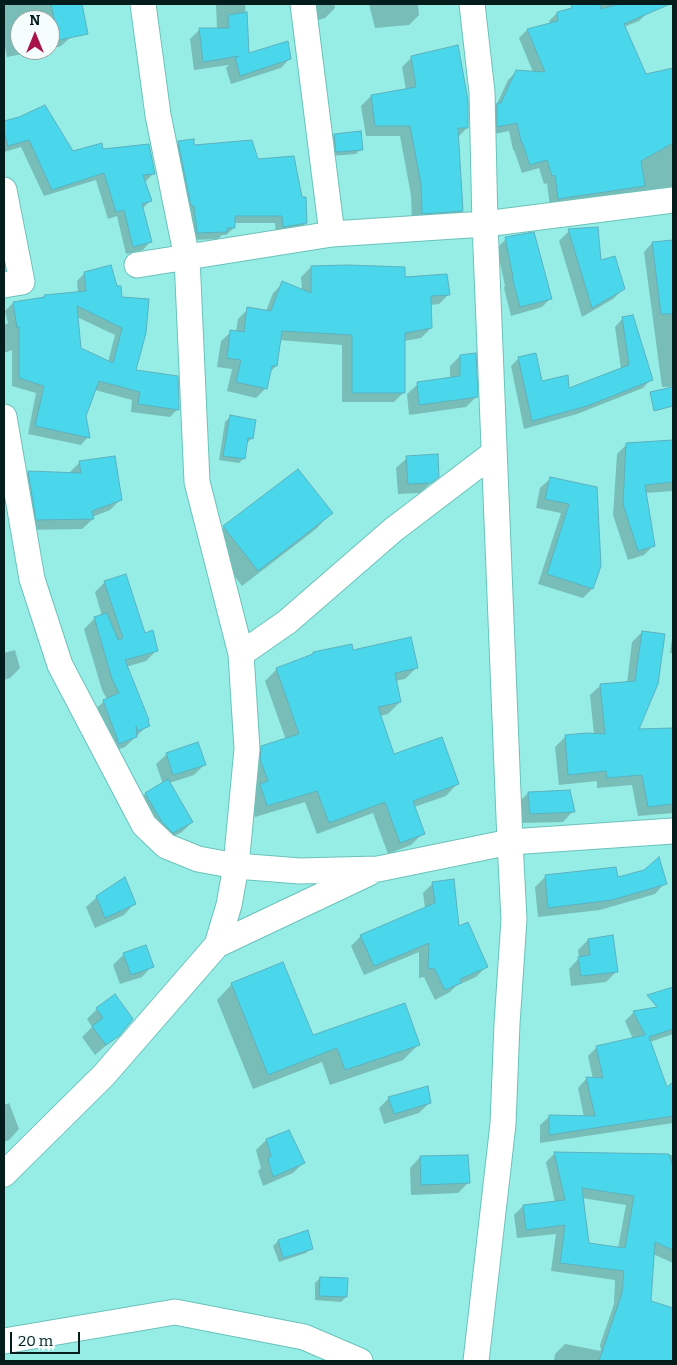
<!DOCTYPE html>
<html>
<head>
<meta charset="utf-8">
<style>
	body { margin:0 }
	#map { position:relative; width:677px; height:1365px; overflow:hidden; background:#96ede6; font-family:Bitter,serif }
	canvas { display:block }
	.frame { position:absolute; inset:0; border:5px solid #021d1b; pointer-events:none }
	.north { position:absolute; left:10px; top:10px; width:50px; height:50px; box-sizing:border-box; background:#f6fefd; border:1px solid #94a4a3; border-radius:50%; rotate:0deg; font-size:14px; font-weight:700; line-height:20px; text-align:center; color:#021d1b }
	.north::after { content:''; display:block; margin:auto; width:18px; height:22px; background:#a91448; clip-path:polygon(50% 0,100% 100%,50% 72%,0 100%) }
	.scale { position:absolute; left:10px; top:1332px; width:70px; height:22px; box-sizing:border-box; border:2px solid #021d1b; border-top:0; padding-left:6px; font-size:15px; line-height:18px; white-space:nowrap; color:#021d1b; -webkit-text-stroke:4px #f6fefd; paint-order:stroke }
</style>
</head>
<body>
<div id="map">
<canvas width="677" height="1365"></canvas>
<div class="frame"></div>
<div class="north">N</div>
<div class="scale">20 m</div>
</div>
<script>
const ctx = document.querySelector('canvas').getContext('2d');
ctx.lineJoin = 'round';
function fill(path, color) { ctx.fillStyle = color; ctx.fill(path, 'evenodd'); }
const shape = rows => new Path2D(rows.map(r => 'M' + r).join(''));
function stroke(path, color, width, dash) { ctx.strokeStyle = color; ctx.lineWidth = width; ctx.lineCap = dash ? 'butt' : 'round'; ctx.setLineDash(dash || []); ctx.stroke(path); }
fill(shape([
	[4,4,63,4,71,37,61,46,50,49,50,20,20,20,20,50,43,50,7,57,4,40],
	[216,4,245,4,248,55,290,58,281,68,231,84,226,68,229,65,194,70,190,39,200,29,217,29],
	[303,4,334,4,335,8,325,18,309,23],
	[369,4,418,4,419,15,409,25,375,28],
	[594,4,645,4,648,12,639,21,624,27,645,75,673,69,673,195,550,207,547,183,544,184,539,168,522,173,514,150,513,150,509,131,489,135,489,113,496,106,508,80,516,72,533,72,519,38,527,30,550,25,549,21,557,13],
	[412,57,467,128,457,138,462,211,452,221,412,223,411,195,400,136,366,136,361,106,371,96,406,90,402,67],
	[20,118,72,152,102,150,154,173,146,181,144,181,150,201,142,209,150,242,143,250,126,254,117,216,108,219,96,180,44,196,21,147,4,152,4,122],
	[334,135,361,149,356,154,331,156,329,140],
	[179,142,257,160,301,198,306,223,298,231,276,234,275,223,234,223,234,228,226,235,222,235,218,239,189,240,171,150],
	[569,231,624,288,613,299,582,317,559,241],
	[506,239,551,298,542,307,511,316,504,288,505,286,497,248],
	[673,241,673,384,671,387,662,387,644,252,652,243],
	[110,266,135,371,178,409,170,417,131,412,132,400,95,390,85,416,88,437,81,445,28,434,36,393,12,386,12,350,4,353,4,325,8,323,5,311,13,303,41,299,44,296,78,293,77,281,85,273],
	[77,317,115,335,108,362,80,348],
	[311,267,404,278,449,294,439,304,430,305,431,328,421,338,404,341,404,392,394,402,342,402,342,345,279,340,276,366,270,372,266,388,256,398,227,391,232,369,217,367,221,341,231,332,236,332,238,319,248,309,266,311,273,293,283,283,302,291,301,277],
	[623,318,651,379,643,388,577,414,524,429,511,366,519,358,541,382,568,390,621,369,615,327],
	[460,356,476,397,466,407,409,415,407,394,418,384,450,379,450,366],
	[230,417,252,438,247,443,244,458,239,463,219,460,225,422],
	[673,442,673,491,645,493,654,545,644,555,628,560,613,515,617,454,627,444],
	[407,458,438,476,420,493,398,494,396,468],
	[80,462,121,499,110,510,92,517,93,519,82,529,26,530,18,483,28,472,69,473],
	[550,479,596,488,592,589,583,598,538,584,561,513,536,508,540,488],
	[331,513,316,529,242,586,209,542,224,527],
	[105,582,157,650,146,661,126,667,148,725,125,747,108,753,93,711,107,699,102,690,84,629,95,618,102,616,95,592],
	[642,632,638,731,673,729,673,813,638,816,632,785,597,788,597,781,559,785,555,747,565,737,594,735,590,695,601,685,627,683,632,642],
	[673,632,673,653,670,653],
	[15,650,20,668,10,678,4,680,4,653],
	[352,652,417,667,405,679,395,681,400,702,388,714,380,716,394,756,457,784,446,796,414,807,423,833,411,845,388,854,373,813,317,834,305,802,255,817,249,797,250,759,262,747,286,740,265,681,277,669],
	[167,754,204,765,194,775,169,783,192,822,182,832,162,842,135,804,145,794,163,784,156,764],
	[528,793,573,811,563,822,520,823,518,803],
	[545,877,618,879,665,883,655,894,600,910,538,917,535,887],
	[433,883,458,928,486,967,476,977,456,986,450,992,435,1000,424,977,419,978,419,952,364,975,351,946,361,936,425,908,423,893],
	[97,897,134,904,124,915,95,928,86,907],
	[588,940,617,971,606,982,571,986,569,969,579,958,578,950],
	[124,954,152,966,142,977,120,984,113,965],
	[232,984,312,1037,418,1045,403,1060,330,1085,322,1062,253,1089,217,1000],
	[673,1005,673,1034,650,1042,666,1089,673,1084,673,1123,540,1143,540,1125,550,1116,584,1117,578,1088,587,1078,593,1079,588,1056,597,1047,633,1039,625,1021,634,1012],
	[97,1009,118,1035,95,1055,82,1037,92,1027,87,1019],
	[389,1098,429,1103,419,1113,384,1124,379,1108],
	[9,1103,19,1129,9,1140,4,1142,4,1105],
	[266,1140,303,1163,293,1173,263,1186,258,1171,261,1168,256,1150],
	[555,1153,673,1155,673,1185,650,1220,673,1230,673,1263,653,1254,650,1302,673,1310,673,1354,666,1361,603,1361,601,1353,600,1361,554,1361,555,1354,565,1344,601,1351,600,1345,614,1304,615,1280,551,1271,556,1234,517,1238,514,1215,523,1206,555,1202,546,1162],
	[582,1198,626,1205,618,1248,588,1244],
	[420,1157,468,1183,458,1193,411,1195,410,1168],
	[278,1241,311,1248,306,1253,279,1262,273,1246],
	[320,1278,346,1297,341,1302,315,1300,315,1283]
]), '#0003');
const building = shape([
	[51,4,82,4,88,34,59,40,51,4],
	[571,4,600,4,601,9,619,4,670,4,624,24,646,74,673,68,673,143,641,161,645,186,558,199,555,175,552,176,547,160,530,165,522,142,521,142,517,123,497,127,497,103,501,103,516,70,545,72,527,29,558,21,557,12,572,8,571,4],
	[247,12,249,53,288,41,291,59,240,76,235,57,239,56,203,62,199,28,229,28,228,15,247,12],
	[458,45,468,100,468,128,458,128,463,211,422,214,421,184,410,126,375,126,371,95,416,87,411,56,458,45],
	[45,105,73,151,102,143,103,149,149,144,155,174,143,175,152,201,142,204,152,242,133,247,124,210,116,212,104,173,52,190,29,140,8,146,4,131,4,121,19,117,45,105],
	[361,131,363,150,336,152,334,134,361,131],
	[194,139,194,145,252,140,258,159,294,156,302,197,306,197,307,223,283,227,282,216,235,216,235,228,227,228,227,232,197,233,194,206,191,206,178,141,194,139],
	[598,227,601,260,615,256,625,289,592,308,568,229,598,227],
	[534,232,552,299,520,307,512,277,513,277,505,237,534,232],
	[673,240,673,314,661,314,652,242,673,240],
	[111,265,117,286,121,286,122,297,149,299,146,333,136,370,178,376,179,410,138,404,140,392,99,381,86,416,90,438,35,426,44,386,19,378,19,327,17,328,13,302,45,297,44,295,86,291,84,272,111,265],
	[77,306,122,328,113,363,81,348,77,306],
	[347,265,405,267,405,277,447,274,450,295,431,296,432,328,405,333,405,393,352,393,352,335,282,331,277,366,272,366,267,389,236,382,241,360,227,358,230,330,244,332,247,307,271,311,282,281,311,293,311,266,347,265],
	[633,315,653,380,587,406,532,421,518,357,536,353,542,381,568,375,569,388,629,365,622,317,633,315],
	[476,353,478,397,419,405,417,382,460,376,460,355,476,353],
	[673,387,673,406,654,411,650,392,673,387],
	[230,415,256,420,253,439,248,438,245,459,223,456,230,415],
	[673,440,673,482,645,485,655,546,638,551,623,504,626,443,673,440],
	[438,454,439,477,431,483,408,484,406,456,438,454],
	[115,456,122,500,92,511,94,519,36,520,28,471,81,473,79,461,115,456],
	[298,469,333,513,258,571,223,526,298,469],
	[550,477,597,487,601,566,593,589,547,574,569,504,545,499,550,477],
	[126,574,145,633,153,630,158,651,125,660,149,720,148,721,150,726,138,731,136,726,137,737,119,744,103,700,119,693,112,679,94,617,107,613,118,640,123,638,104,581,126,574],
	[642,631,665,634,658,684,639,729,673,728,673,804,648,807,642,775,607,778,606,771,568,775,565,735,586,733,605,734,600,684,635,681,642,631],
	[411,637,418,668,395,673,401,702,378,707,394,754,442,737,459,784,413,801,425,834,400,843,385,802,329,823,317,791,267,806,260,784,268,781,260,759,261,746,299,734,276,668,313,654,313,652,352,644,353,650,411,637],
	[198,742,206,765,173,775,166,753,198,742],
	[168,779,193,822,173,833,162,822,145,793,168,779],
	[570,790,575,812,530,814,528,792,570,790],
	[659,857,667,884,612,900,548,908,545,875,616,867,618,877,644,870,659,857],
	[125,877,136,904,105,918,96,896,125,877],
	[454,879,459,926,468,922,488,967,460,979,461,983,445,990,434,968,428,969,429,943,374,966,360,935,435,903,432,882,454,879],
	[613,935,618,972,581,976,578,957,590,955,588,939,613,935],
	[146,945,154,967,131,975,123,953,146,945],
	[283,962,313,1035,405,1003,420,1045,345,1070,337,1048,268,1075,231,983,283,962],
	[673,987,673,1029,649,1037,667,1087,673,1082,673,1116,549,1135,549,1115,595,1116,586,1077,603,1078,596,1046,645,1035,633,1011,657,1007,647,995,673,987],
	[115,994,133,1019,119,1036,106,1045,92,1026,103,1018,96,1008,115,994],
	[428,1086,431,1103,394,1114,388,1097,428,1086],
	[289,1130,305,1163,273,1177,268,1159,271,1156,266,1139,289,1130],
	[554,1152,669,1154,673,1167,673,1250,655,1242,651,1301,673,1308,673,1361,599,1361,622,1293,624,1271,560,1263,565,1225,526,1230,523,1205,565,1200,554,1152],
	[582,1188,634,1196,625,1248,589,1243,582,1188],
	[468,1155,470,1183,421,1185,420,1156,468,1155],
	[308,1230,313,1249,283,1258,278,1240,308,1230],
	[320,1277,348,1278,347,1297,319,1296,320,1277]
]);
fill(building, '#4bd7eb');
stroke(building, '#5bb1be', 1);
const street = shape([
	[303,4,332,234],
	[472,4,482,92,485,224,510,842,514,919,507,1024,503,1124,476,1361],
	[4,190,22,282,4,285],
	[137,265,332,234,485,224,673,200],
	[4,417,32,579,60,665,144,825,166,846,198,859,236,866,300,871,378,869,510,842,673,831],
	[241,654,287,622,393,530,494,453],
	[217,945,369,873],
	[4,1174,104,1075,217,945,229,905,236,866,247,749,241,654,197,482,187,258,158,115,143,4],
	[4,1341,175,1312,304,1337,360,1361]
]);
stroke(street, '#6bc2bb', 27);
stroke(street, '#fff', 25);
</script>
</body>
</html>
